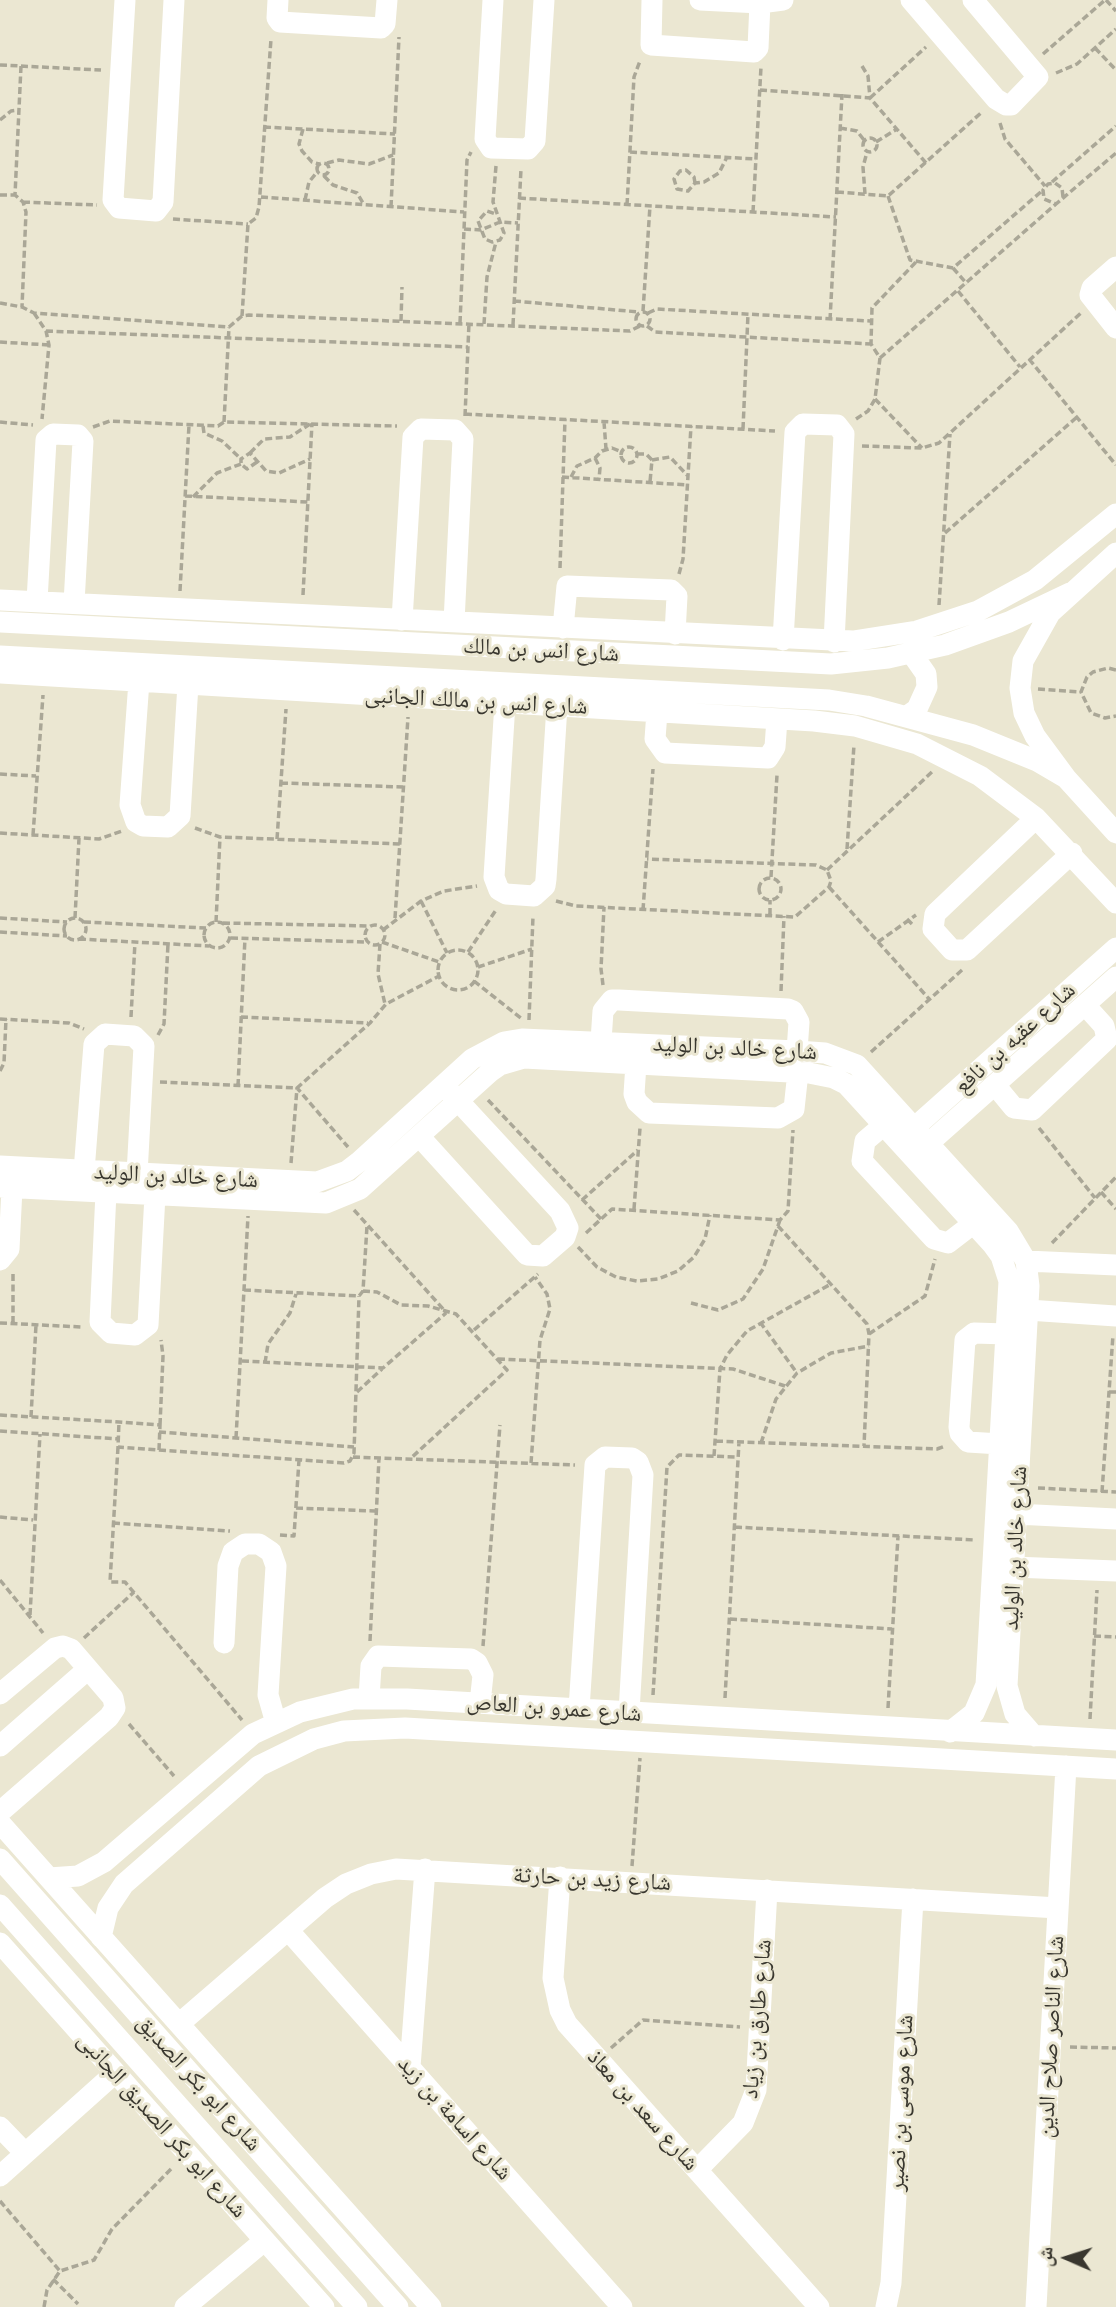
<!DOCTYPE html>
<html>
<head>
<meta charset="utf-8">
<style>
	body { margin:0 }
	#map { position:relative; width:1116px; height:2307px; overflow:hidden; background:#ebe7d2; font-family:Inter,"Noto Naskh Arabic",sans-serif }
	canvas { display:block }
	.north { position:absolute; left:1032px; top:2223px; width:70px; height:70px; -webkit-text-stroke:5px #ebe7d2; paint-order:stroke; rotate:273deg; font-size:19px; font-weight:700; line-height:28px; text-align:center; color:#39372f }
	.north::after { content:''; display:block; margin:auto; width:24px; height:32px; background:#39372f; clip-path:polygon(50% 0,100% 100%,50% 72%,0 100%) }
</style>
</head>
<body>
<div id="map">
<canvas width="1116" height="2307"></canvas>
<div class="north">ش</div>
</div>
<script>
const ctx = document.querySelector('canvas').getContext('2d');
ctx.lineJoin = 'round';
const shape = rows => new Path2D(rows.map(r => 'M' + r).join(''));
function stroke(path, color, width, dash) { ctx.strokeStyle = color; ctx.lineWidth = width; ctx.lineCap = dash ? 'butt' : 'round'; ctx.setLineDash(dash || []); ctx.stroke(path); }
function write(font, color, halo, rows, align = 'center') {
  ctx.font = font + ' Inter,"Noto Naskh Arabic",sans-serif'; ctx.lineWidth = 6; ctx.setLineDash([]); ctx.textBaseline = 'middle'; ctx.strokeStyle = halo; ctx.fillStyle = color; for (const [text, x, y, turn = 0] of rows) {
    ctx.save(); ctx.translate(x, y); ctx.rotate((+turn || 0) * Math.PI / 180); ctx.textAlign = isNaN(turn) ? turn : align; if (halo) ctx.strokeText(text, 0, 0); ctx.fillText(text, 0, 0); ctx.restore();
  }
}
stroke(shape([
	[1106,0,1116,11],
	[1095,48,1116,70],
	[1043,54,1105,0],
	[0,65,101,70],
	[21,66,15,195,23,202,26,212,22,307],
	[862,66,868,76,870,98],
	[1056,73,1077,64,1116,29],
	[760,90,870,98,926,163],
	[870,98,926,47],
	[0,120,11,111,19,110],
	[1000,123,1005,139,1045,186],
	[264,127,395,134],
	[840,128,857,131,864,140],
	[303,129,299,144,302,151,312,162,319,164],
	'863 145a7 7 0 1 1 14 0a7 7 0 1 1-14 0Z',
	[876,142,897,129],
	[630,152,756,159],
	'317 169a6 6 0 1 1 12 0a6 6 0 1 1-12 0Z',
	[327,163,339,160,369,164,393,155],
	[496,166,493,202,504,233,500,240,492,242,485,239,478,221,487,211,496,214],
	[324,176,333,185,357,193,363,203],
	[1052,182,1116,126],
	[695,183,694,177,686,170,680,171,674,179,677,189,688,191,695,183,704,182,719,173,727,157],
	[837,192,888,196,982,112],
	[865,194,863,167,867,152],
	[0,195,15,195],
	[888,196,910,260,953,268,1043,190],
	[261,197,464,212],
	[1063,197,1062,188,1055,183,1048,184,1043,190,1044,199,1056,204,1116,153],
	[519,198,836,217],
	[305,200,309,182,317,172],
	[23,202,97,205],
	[627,205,634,77,640,61],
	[391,207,399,37],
	[753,212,761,67],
	[173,219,248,224],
	[464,229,481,230,500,222,518,223],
	[953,268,967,284],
	[958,291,1020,367],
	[514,301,639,312],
	[0,303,22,307,34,313,229,327,242,316,249,315,630,331,640,326],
	[643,311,650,206],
	'636 319a7 7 0 1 1 14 0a7 7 0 1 1-14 0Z',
	[34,313,46,331,49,345,42,419],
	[648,313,657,309,870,321],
	[242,316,248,224,256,218,259,207,271,39],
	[830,320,842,94],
	[401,321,402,287],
	[460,323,467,160,471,152],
	[484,324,487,277,496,242],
	[513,325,521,169],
	[647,326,655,332,871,344],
	[46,331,468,347],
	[0,342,49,345],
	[880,358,1056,204],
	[1029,359,1116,465],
	[875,399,922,448],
	[465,414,775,431],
	[465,416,469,323],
	[856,419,868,411,875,399,880,358,871,344,872,308,916,262],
	[0,422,33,425],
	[224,422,229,327],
	[604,422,606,449],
	[203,426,204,433,222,441,241,459],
	[93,427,110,421,218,426,224,422,397,426],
	[743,429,748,314],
	[862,446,922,448,939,443,1082,312],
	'621 455a8 8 0 1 1 16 0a8 8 0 1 1-16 0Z',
	[250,453,264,439,290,437,310,424],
	[637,454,646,454,652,460,650,482],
	[595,458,600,468,599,479],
	[652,460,670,457,688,476],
	[257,462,247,469,241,464,241,459,250,453,266,471,279,473,310,459],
	[562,477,688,485],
	[571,477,577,466,595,458,602,451,612,448,622,452],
	[185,496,308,502],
	[193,497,217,473,241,464],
	[945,533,1077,417],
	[560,568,565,419],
	[679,574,683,559,691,426],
	[180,591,189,425],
	[303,595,312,423],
	[939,605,950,434],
	[1116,670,1108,668,1093,672,1087,677,1081,692,1091,713,1105,718,1116,716],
	[1038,689,1081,692],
	[0,774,36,776],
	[281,783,403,787],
	[195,828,220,837,400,844],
	[0,833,99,839,122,831],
	[33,835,43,695],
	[277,839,286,709],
	[847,849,854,745],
	[827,870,933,771],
	[771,877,777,775],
	'759 889a11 11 0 1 1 22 0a11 11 0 1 1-22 0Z',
	[829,887,930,1000],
	[421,901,447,953],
	[556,901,576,906,795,917,829,887,831,881,827,870,816,865,647,859],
	[643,910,653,769],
	[770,915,770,900],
	[0,918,67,922],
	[75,918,79,838],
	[395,918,408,717],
	'64 929a11 11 0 1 1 22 0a11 11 0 1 1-22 0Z',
	[907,919,914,926],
	'204 935a13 13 0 1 1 26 0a13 13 0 1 1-26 0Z',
	[84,922,206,928],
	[216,922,220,837],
	[223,923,370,926],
	'365 935a10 10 0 1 1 20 0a10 10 0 1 1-20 0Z',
	[383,930,421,901,444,891,477,886],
	[0,932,67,936],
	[231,938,367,942],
	[79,939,209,946],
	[382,942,439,962],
	[878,942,916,915],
	[380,944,378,974,385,1004],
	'438 970a20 20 0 1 1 40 0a20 20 0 1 1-40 0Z',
	[468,952,496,910],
	[478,967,532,949],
	[474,981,522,1019],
	[603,985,601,969,604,907],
	[781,991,784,916],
	[131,1017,135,942],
	[241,1017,368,1023],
	[0,1019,69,1023,84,1029],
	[529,1020,533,916],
	[158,1035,164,1024,168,944],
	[871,1052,962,970],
	[0,1071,4,1063,6,1019],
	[160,1082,297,1088,370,1023,386,1004,439,976],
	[238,1086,245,938],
	[488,1100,601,1219],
	[1039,1128,1095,1198],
	[291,1163,297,1088,348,1147],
	[1101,1192,1116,1209],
	[582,1200,638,1150],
	[634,1209,640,1128],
	[354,1210,445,1311],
	[778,1226,867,1324,869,1334,864,1446],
	[586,1233,612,1209,780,1220,788,1211,793,1130],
	[1052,1243,1116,1177],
	[578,1247,597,1267,616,1277,637,1281,658,1279,678,1271,694,1257,705,1239,710,1215],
	[13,1274,13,1324],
	[244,1290,359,1296,363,1291,367,1226],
	[363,1291,377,1292,401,1305,428,1306,456,1314,507,1370,410,1459],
	[691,1303,718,1310,743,1299,763,1269,780,1220],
	[760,1322,797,1373],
	[0,1323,82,1327],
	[474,1330,538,1274],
	[869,1334,925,1296,935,1259],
	[498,1359,733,1369,785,1386],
	[242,1361,383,1368,446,1313],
	[265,1363,268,1344,290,1313,296,1294],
	[357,1392,382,1369],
	[1109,1392,1116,1392],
	[0,1415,119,1422,160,1425,159,1450,118,1447,119,1422],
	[31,1417,36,1325],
	[160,1425,163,1356,161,1340],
	[0,1431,118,1439],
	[159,1432,354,1447],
	[236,1438,248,1216],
	[716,1441,937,1449,945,1446],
	[761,1443,776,1399,797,1373,831,1353,869,1346],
	[118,1447,110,1582,125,1582,242,1720],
	[159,1450,344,1463,350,1461,354,1453,359,1296],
	[714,1456,720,1369,727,1355,747,1331,831,1284],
	[353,1457,575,1465],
	[531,1463,540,1340,550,1309,547,1294,535,1277],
	[1038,1488,1116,1492],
	[1102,1492,1113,1335],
	[296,1508,375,1511],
	[0,1517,33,1520],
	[113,1523,230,1531],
	[735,1527,975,1540],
	[280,1535,294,1536,299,1460],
	[0,1580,43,1633],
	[30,1615,40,1434],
	[730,1619,892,1629],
	[1094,1636,1116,1637],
	[84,1638,134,1592],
	[370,1641,379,1458],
	[483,1646,500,1425],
	[653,1695,667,1467,679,1455,738,1457],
	[725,1698,739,1442],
	[888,1708,898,1536],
	[1090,1719,1097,1590],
	[129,1724,174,1776],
	[632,1866,640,1758],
	[1070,2047,1116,2048],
	[611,2048,643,2020,740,2027],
	[0,2201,60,2271],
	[53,2279,78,2304],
	[44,2307,47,2290,60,2271,94,2260,112,2229,173,2167]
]), '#aaa797', 3.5, [7, 3.5]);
stroke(shape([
	[125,0,113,200,119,208,156,211,163,202,174,0],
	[278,0,277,18,280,22,381,28,385,24,387,0],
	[493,0,485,139,491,148,528,149,535,141,544,0],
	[652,0,651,45,754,52,758,48,760,3],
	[700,0,760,3,783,0],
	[911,0,996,99,1006,105,1011,105,1038,77,973,0],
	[1116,267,1092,288,1090,295,1116,328],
	[1116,553,1050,613,1023,661,1020,688,1024,713,1035,736,1066,778,1116,833],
	[0,600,853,641,917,631,978,611,1035,580,1116,514],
	[37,601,46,440,53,434,78,435,83,441,74,603],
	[402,620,413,437,421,429,455,430,463,439,454,622],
	[0,622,831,664,888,658,945,645,1009,622,1070,593],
	[563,628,567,586,671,590,677,596,675,634],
	[783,640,795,432,803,424,837,425,844,434,834,642],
	[0,656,829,700,866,706,973,735,1037,761,1066,778],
	[0,673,814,721,855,726,917,744,980,776,1036,818,1116,903],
	[139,681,130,805,136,822,143,826,168,827,180,816,188,684],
	[505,703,494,877,499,890,506,894,534,896,545,886,546,879,557,706],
	[657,712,655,739,665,753,768,758,775,747,777,719],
	[907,716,917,709,927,687,926,674,912,654],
	[1036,818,935,914,933,929,952,950,967,950,1072,853],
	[601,1041,603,1011,612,1000,619,1000,788,1009,793,1011,799,1022,797,1051],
	[636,1064,634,1094,637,1102,649,1113,778,1118,794,1109,798,1072],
	[995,1085,1014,1108,1032,1110,1107,1039,1104,1026,1085,1005],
	[885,1124,865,1141,862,1161,934,1239,948,1243,974,1223],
	[915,1127,1116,948],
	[419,1136,527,1255,543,1256,565,1237,568,1228,560,1211,450,1092],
	[929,1143,1116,977],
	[0,1166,317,1182,347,1171,360,1161,472,1059,504,1042,522,1039,797,1051,825,1053,857,1065,1008,1231,1026,1261,1029,1286,1007,1686,1015,1714,1034,1736],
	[84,1171,94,1044,105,1034,134,1036,144,1046,137,1174],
	[0,1187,326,1203,360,1189,490,1072,500,1065,524,1058,809,1073,834,1078,846,1084,993,1245,1001,1256,1009,1281,986,1685,974,1713,950,1732],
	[106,1192,100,1322,111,1333,135,1335,148,1325,155,1195],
	[0,1260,9,1249,12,1188],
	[1026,1261,1116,1265],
	[1028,1310,1116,1316],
	[1000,1444,968,1442,960,1433,959,1427,965,1340,974,1333,1007,1334],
	[1016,1514,1116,1519],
	[1013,1567,1116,1571],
	[224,1643,228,1566,233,1552,245,1544,259,1544,271,1552,276,1566,268,1695,276,1723],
	[0,1694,55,1648,63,1646,71,1649,113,1698,115,1708,109,1717,0,1812],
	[369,1698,371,1666,378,1656,471,1659,477,1663,483,1675,480,1703],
	[579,1709,595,1465,605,1457,632,1458,638,1462,643,1475,629,1712],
	[0,1746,88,1669],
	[0,1823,431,2307],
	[0,1859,398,2307],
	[560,1877,553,1978,560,2010,567,2024,819,2307],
	[49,1878,78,1876,104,1862,253,1734,300,1712,353,1699,407,1699,1116,1740],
	[0,1905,357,2307],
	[288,1930,622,2307],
	[101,1937,108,1908,124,1884,259,1766,314,1739,344,1731,405,1728,1116,1769],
	[0,1943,324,2307],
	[179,2024,325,1898,346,1884,371,1874,396,1869,1058,1908],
	[410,2067,425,1869],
	[0,2127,25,2153],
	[697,2170,743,2123,756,2090,767,1890],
	[0,2176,115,2073],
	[185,2307,264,2241],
	[886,2307,891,2283,913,1899],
	[1036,2307,1066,1766]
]), '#fff', 21);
write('23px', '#39372f', '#ebe7d2', [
	["شارع انس بن مالك",541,650,3],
	["شارع انس بن مالك الجانبى",476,701,3],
	["شارع عقبه بن نافع",1015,1038,-42],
	["شارع خالد بن الوليد",735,1048,3],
	["شارع خالد بن الوليد",176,1176,3],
	["شارع خالد بن الوليد",1015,1548,-87],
	["شارع عمرو بن العاص",554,1708,4],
	["شارع زيد بن حارثة",592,1879,3],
	["شارع طارق بن زياد",757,2019,-85],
	["شارع الناصر صلاح الدين",1051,2037,-87],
	["شارع ابو بكر الصديق",199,2083,48],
	["شارع موسى بن نصير",901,2103,-87],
	["شارع سعد بن معاذ",643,2110,48],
	["شارع اسامة بن زيد",455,2118,48],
	["شارع ابو بكر الصديق الجانبى",162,2125,48]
]);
</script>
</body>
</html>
